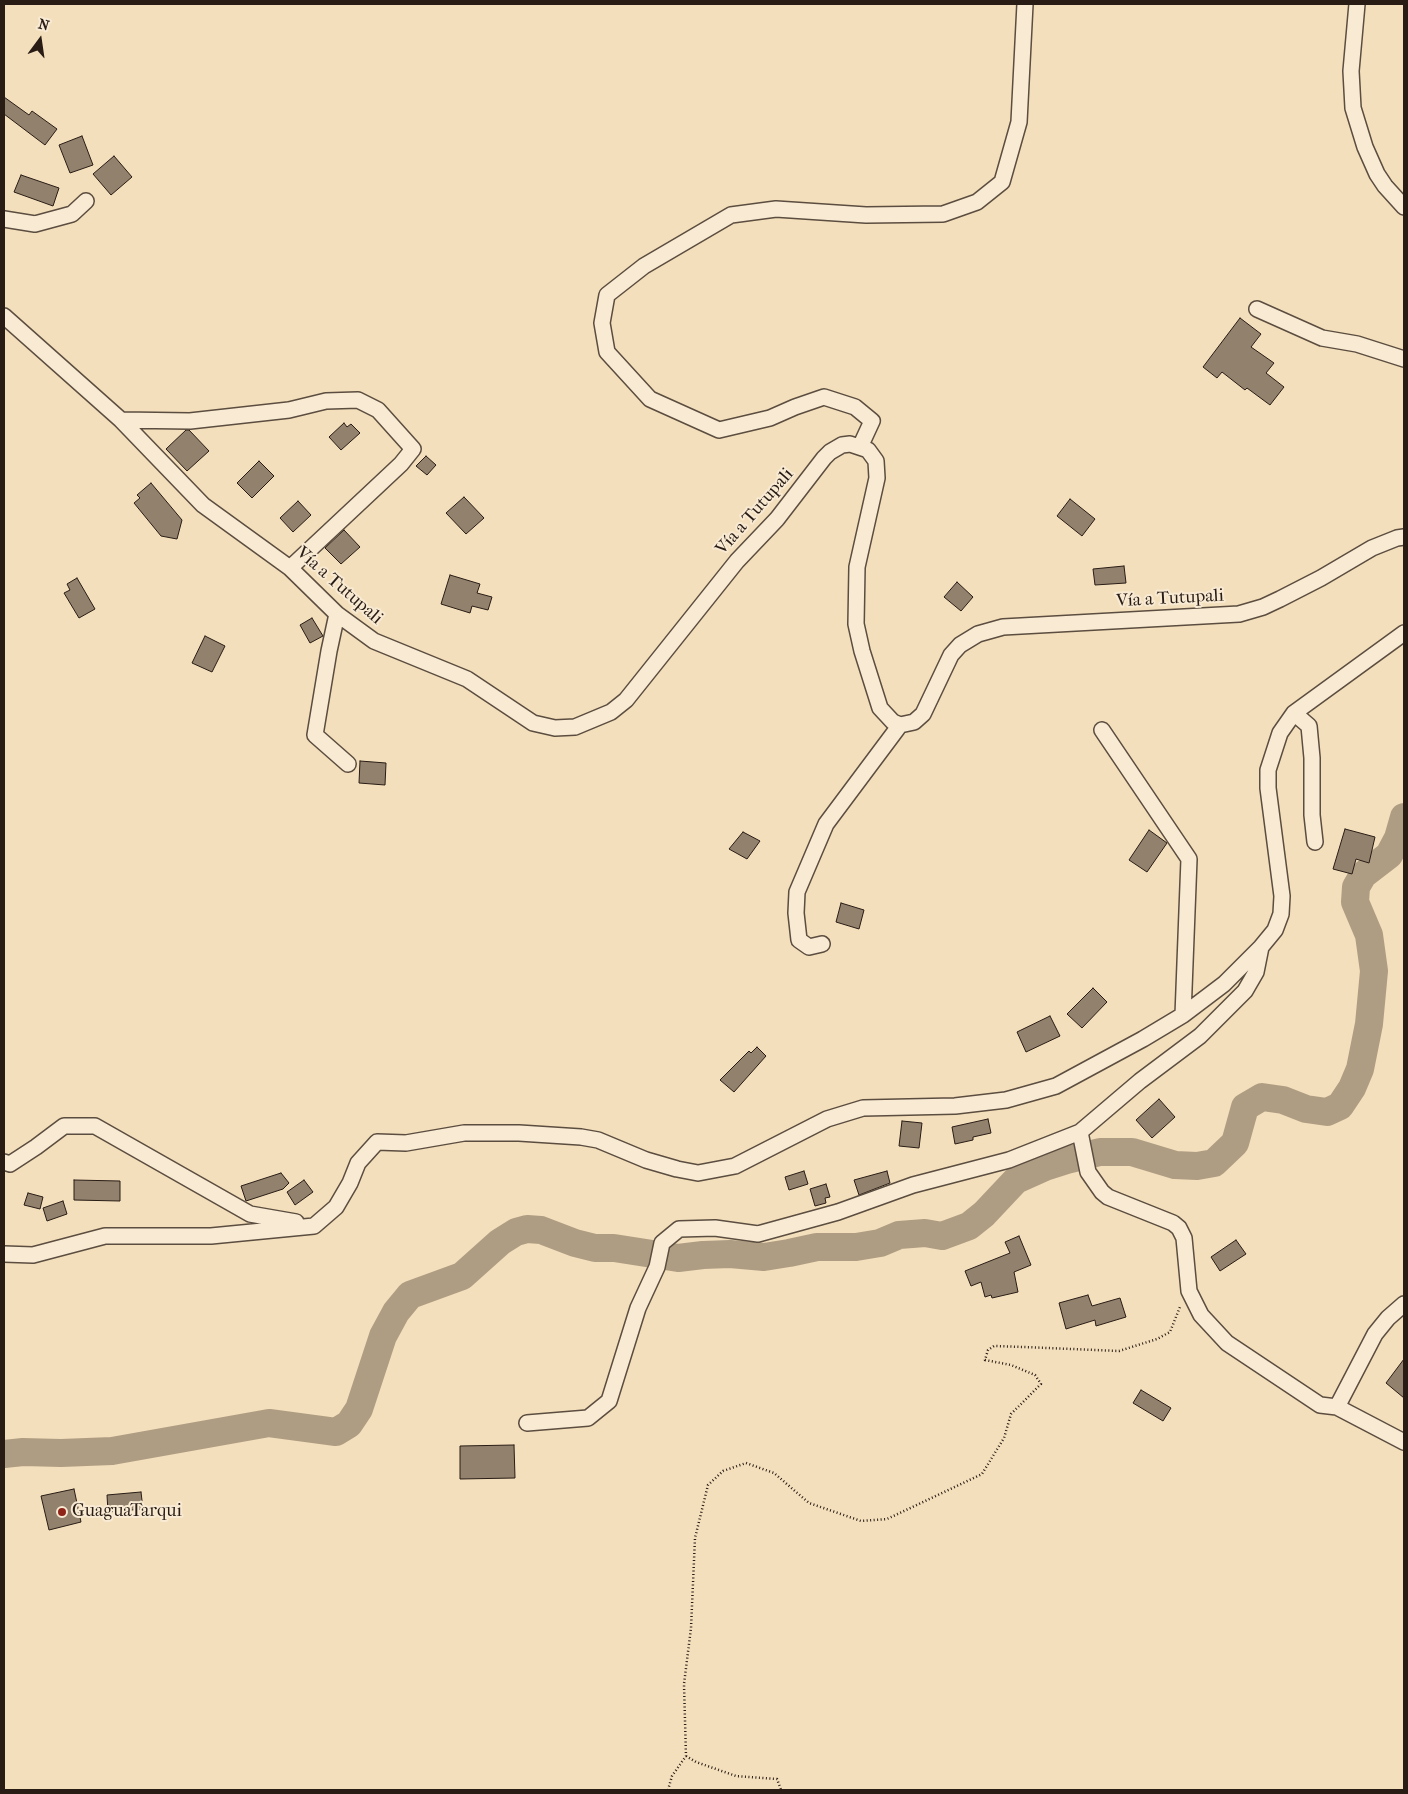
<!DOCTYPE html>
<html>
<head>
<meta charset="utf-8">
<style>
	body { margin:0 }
	#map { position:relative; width:1408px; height:1794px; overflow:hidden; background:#f4dfbc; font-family:"IM FELL French Canon",serif }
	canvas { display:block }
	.frame { position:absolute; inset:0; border:5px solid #281c15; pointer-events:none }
	.north { position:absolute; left:15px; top:15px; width:50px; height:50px; -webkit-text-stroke:4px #f8ead3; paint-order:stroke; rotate:14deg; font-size:14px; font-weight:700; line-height:20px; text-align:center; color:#281c15 }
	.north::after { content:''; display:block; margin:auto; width:18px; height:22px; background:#281c15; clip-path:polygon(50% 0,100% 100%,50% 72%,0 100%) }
</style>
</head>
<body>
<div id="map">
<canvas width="1408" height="1794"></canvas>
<div class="frame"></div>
<div class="north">N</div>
</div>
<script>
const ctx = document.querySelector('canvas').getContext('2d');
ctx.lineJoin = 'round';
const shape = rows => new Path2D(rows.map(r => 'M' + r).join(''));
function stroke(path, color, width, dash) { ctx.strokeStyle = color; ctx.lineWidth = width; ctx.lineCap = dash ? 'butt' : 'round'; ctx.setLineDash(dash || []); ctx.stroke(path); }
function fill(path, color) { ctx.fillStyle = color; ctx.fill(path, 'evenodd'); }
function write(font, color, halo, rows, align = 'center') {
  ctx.font = font + ' "IM FELL French Canon",serif'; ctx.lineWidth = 4; ctx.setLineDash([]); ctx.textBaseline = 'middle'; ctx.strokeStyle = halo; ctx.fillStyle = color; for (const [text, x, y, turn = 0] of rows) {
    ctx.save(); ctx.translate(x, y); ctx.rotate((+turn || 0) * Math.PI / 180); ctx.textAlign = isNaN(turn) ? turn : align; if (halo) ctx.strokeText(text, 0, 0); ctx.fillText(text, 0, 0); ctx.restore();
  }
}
stroke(shape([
	[4,1454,23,1452,61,1453,112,1451,269,1423,336,1432,349,1424,359,1409,383,1336,396,1312,410,1295,462,1276,500,1242,516,1232,527,1229,541,1230,575,1243,595,1248,614,1248,678,1258,703,1255,730,1254,764,1257,789,1253,817,1247,856,1247,880,1243,899,1235,925,1233,942,1236,969,1226,984,1214,1016,1180,1045,1167,1067,1160,1100,1152,1132,1152,1175,1165,1197,1166,1214,1163,1235,1143,1245,1107,1262,1097,1283,1100,1306,1109,1327,1112,1340,1106,1352,1088,1360,1069,1369,1024,1374,971,1369,935,1355,902,1356,887,1363,875,1389,855,1398,838,1404,817]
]), '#af9d83', 28);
const building = shape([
	[4,97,29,115,32,111,57,129,45,145,4,114,4,97],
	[82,136,93,165,70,173,59,145,82,136],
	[114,156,132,177,111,195,93,174,114,156],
	[21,175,59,188,53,206,14,192,21,175],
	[1240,318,1261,334,1251,347,1274,363,1266,373,1284,387,1270,405,1247,388,1245,390,1222,372,1217,378,1203,367,1240,318],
	[344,423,347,427,351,424,360,433,341,450,329,437,344,423],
	[186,430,189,430,209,451,187,471,166,449,186,430],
	[426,456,436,465,427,475,416,466,426,456],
	[259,461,274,476,252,498,237,483,259,461],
	[151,483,182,520,177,539,161,536,134,503,140,498,137,495,151,483],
	[464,497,484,518,466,534,446,513,464,497],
	[1070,499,1095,519,1082,536,1057,516,1070,499],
	[298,501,311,515,293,532,280,518,298,501],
	[344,530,360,547,341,564,325,548,344,530],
	[1124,566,1126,583,1095,585,1093,569,1124,566],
	[450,575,480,584,477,593,492,597,488,610,472,606,470,613,441,604,450,575],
	[77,578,95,609,79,618,64,593,70,590,67,584,77,578],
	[957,582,973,597,961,611,944,597,957,582],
	[312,618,323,636,310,643,300,625,312,618],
	[205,636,225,646,212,672,192,663,205,636],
	[360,761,386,763,385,785,359,783,360,761],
	[1345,829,1375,837,1369,863,1356,859,1352,874,1333,869,1345,829],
	[1149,830,1167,843,1147,872,1129,860,1149,830],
	[743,832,760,841,747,859,729,849,743,832],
	[841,903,864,910,859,929,836,922,841,903],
	[1093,988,1107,1002,1082,1028,1067,1014,1093,988],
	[1050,1016,1060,1036,1026,1052,1017,1032,1050,1016],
	[757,1047,766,1056,734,1092,720,1080,749,1051,751,1053,757,1047],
	[1159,1099,1175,1117,1152,1138,1136,1120,1159,1099],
	[988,1119,991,1133,973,1137,973,1140,955,1144,952,1127,988,1119],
	[902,1121,922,1123,919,1148,899,1146,902,1121],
	[804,1171,808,1184,789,1190,785,1177,804,1171],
	[887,1171,890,1183,859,1195,854,1180,887,1171],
	[281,1173,289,1183,283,1189,246,1201,241,1186,281,1173],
	[74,1180,120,1181,120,1201,74,1200,74,1180],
	[304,1180,313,1192,295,1205,287,1192,304,1180],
	[826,1184,830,1197,825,1198,826,1203,815,1206,810,1189,826,1184],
	[28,1193,43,1197,40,1209,24,1205,28,1193],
	[63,1201,67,1214,47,1221,43,1208,63,1201],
	[1019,1236,1031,1265,1014,1272,1018,1292,992,1298,991,1295,985,1297,981,1282,971,1286,965,1271,1010,1253,1005,1242,1019,1236],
	[1236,1240,1246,1254,1220,1271,1211,1257,1236,1240],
	[1088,1295,1092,1306,1120,1298,1126,1317,1096,1326,1095,1320,1066,1329,1059,1303,1088,1295],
	[1404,1359,1404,1398,1386,1383,1404,1359],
	[1141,1390,1171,1408,1163,1421,1133,1403,1141,1390],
	[514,1445,515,1478,460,1479,460,1446,514,1445],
	[74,1489,81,1522,49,1530,41,1496,74,1489],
	[141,1492,143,1509,108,1512,107,1495,141,1492]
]);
fill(building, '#92816c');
stroke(building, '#281c15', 1);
const minor = shape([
	[1357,4,1351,71,1353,108,1365,147,1377,174,1385,186,1404,207],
	[4,219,35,224,72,214,86,201],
	[1257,309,1322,338,1357,344,1404,359],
	[4,316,121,420,203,505,290,568,337,614,374,641,467,679,533,723,555,728,575,727,611,712,626,700,737,561,777,519,824,458,830,452,842,445,850,444,868,450,876,461,877,478,857,567,856,624,862,651,880,708,893,722,900,725,914,722,923,714,951,655,960,645,978,634,1003,627,1239,614,1263,607,1280,599,1321,578,1372,548,1397,538,1404,537],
	[121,420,190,421,289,410,326,401,358,400,378,410,413,449,401,464,290,568],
	[860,447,872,421,855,407,824,397,795,407,770,418,719,430,650,399,607,352,602,323,607,295,644,266,731,215,776,209,866,215,943,214,977,202,1002,182,1019,122,1025,4],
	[337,614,329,651,315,735,348,764],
	[1294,713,1309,726,1312,758,1312,815,1315,842],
	[1102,730,1189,859,1183,1015],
	[822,944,809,947,799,940,796,913,797,892,826,824,900,725],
	[1261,947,1256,972,1245,991,1200,1036,1140,1081,1080,1132,1088,1172,1102,1192,1108,1197,1173,1223,1179,1228,1184,1238,1189,1291,1201,1315,1227,1343,1320,1405,1337,1407,1375,1334,1388,1318,1404,1304],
	[4,1162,10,1164,36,1147,64,1126,95,1126,250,1214,296,1222],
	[4,1254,33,1255,105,1236,211,1236,314,1226,336,1207,350,1183,358,1163,377,1142,406,1143,464,1133,519,1133,581,1137,598,1140,646,1160,677,1169,698,1173,735,1166,827,1119,863,1108,955,1106,1006,1100,1056,1086,1143,1039,1183,1015,1224,984,1261,947,1275,930,1281,914,1282,896,1268,788,1268,770,1280,733,1294,713,1404,633],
	[1337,1407,1404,1442],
	[527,1423,588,1418,609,1401,638,1308,657,1267,662,1243,679,1229,715,1228,758,1234,838,1212,913,1185,1009,1160,1080,1132]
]);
stroke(minor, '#5b4d3f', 18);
stroke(shape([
	[686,1756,696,1762,736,1776,777,1779,781,1790],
	[668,1790,672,1776,686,1756,684,1684,691,1628,695,1538,708,1485,723,1471,746,1463,774,1473,809,1503,861,1521,887,1519,982,1474,1004,1438,1011,1414,1041,1384,1035,1375,1011,1365,985,1360,988,1350,994,1346,1024,1347,1119,1351,1157,1339,1170,1332,1180,1307]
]), '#281c15', 2.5, [1, 2.5]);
stroke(minor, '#f8ead3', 15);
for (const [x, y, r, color] of [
	[62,1512,5,"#8f2418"]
]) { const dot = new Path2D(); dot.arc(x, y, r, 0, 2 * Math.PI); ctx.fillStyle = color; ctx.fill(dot); stroke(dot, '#f8ead3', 2); }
write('18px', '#281c15', '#f8ead3', [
	["Vía a Tutupali",755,512,-49],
	["Vía a Tutupali",339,586,41],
	["Vía a Tutupali",1170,599,-3]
]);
write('18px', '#281c15', '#f8ead3', [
	["GuaguaTarqui",72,1512]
], 'left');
</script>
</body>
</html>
